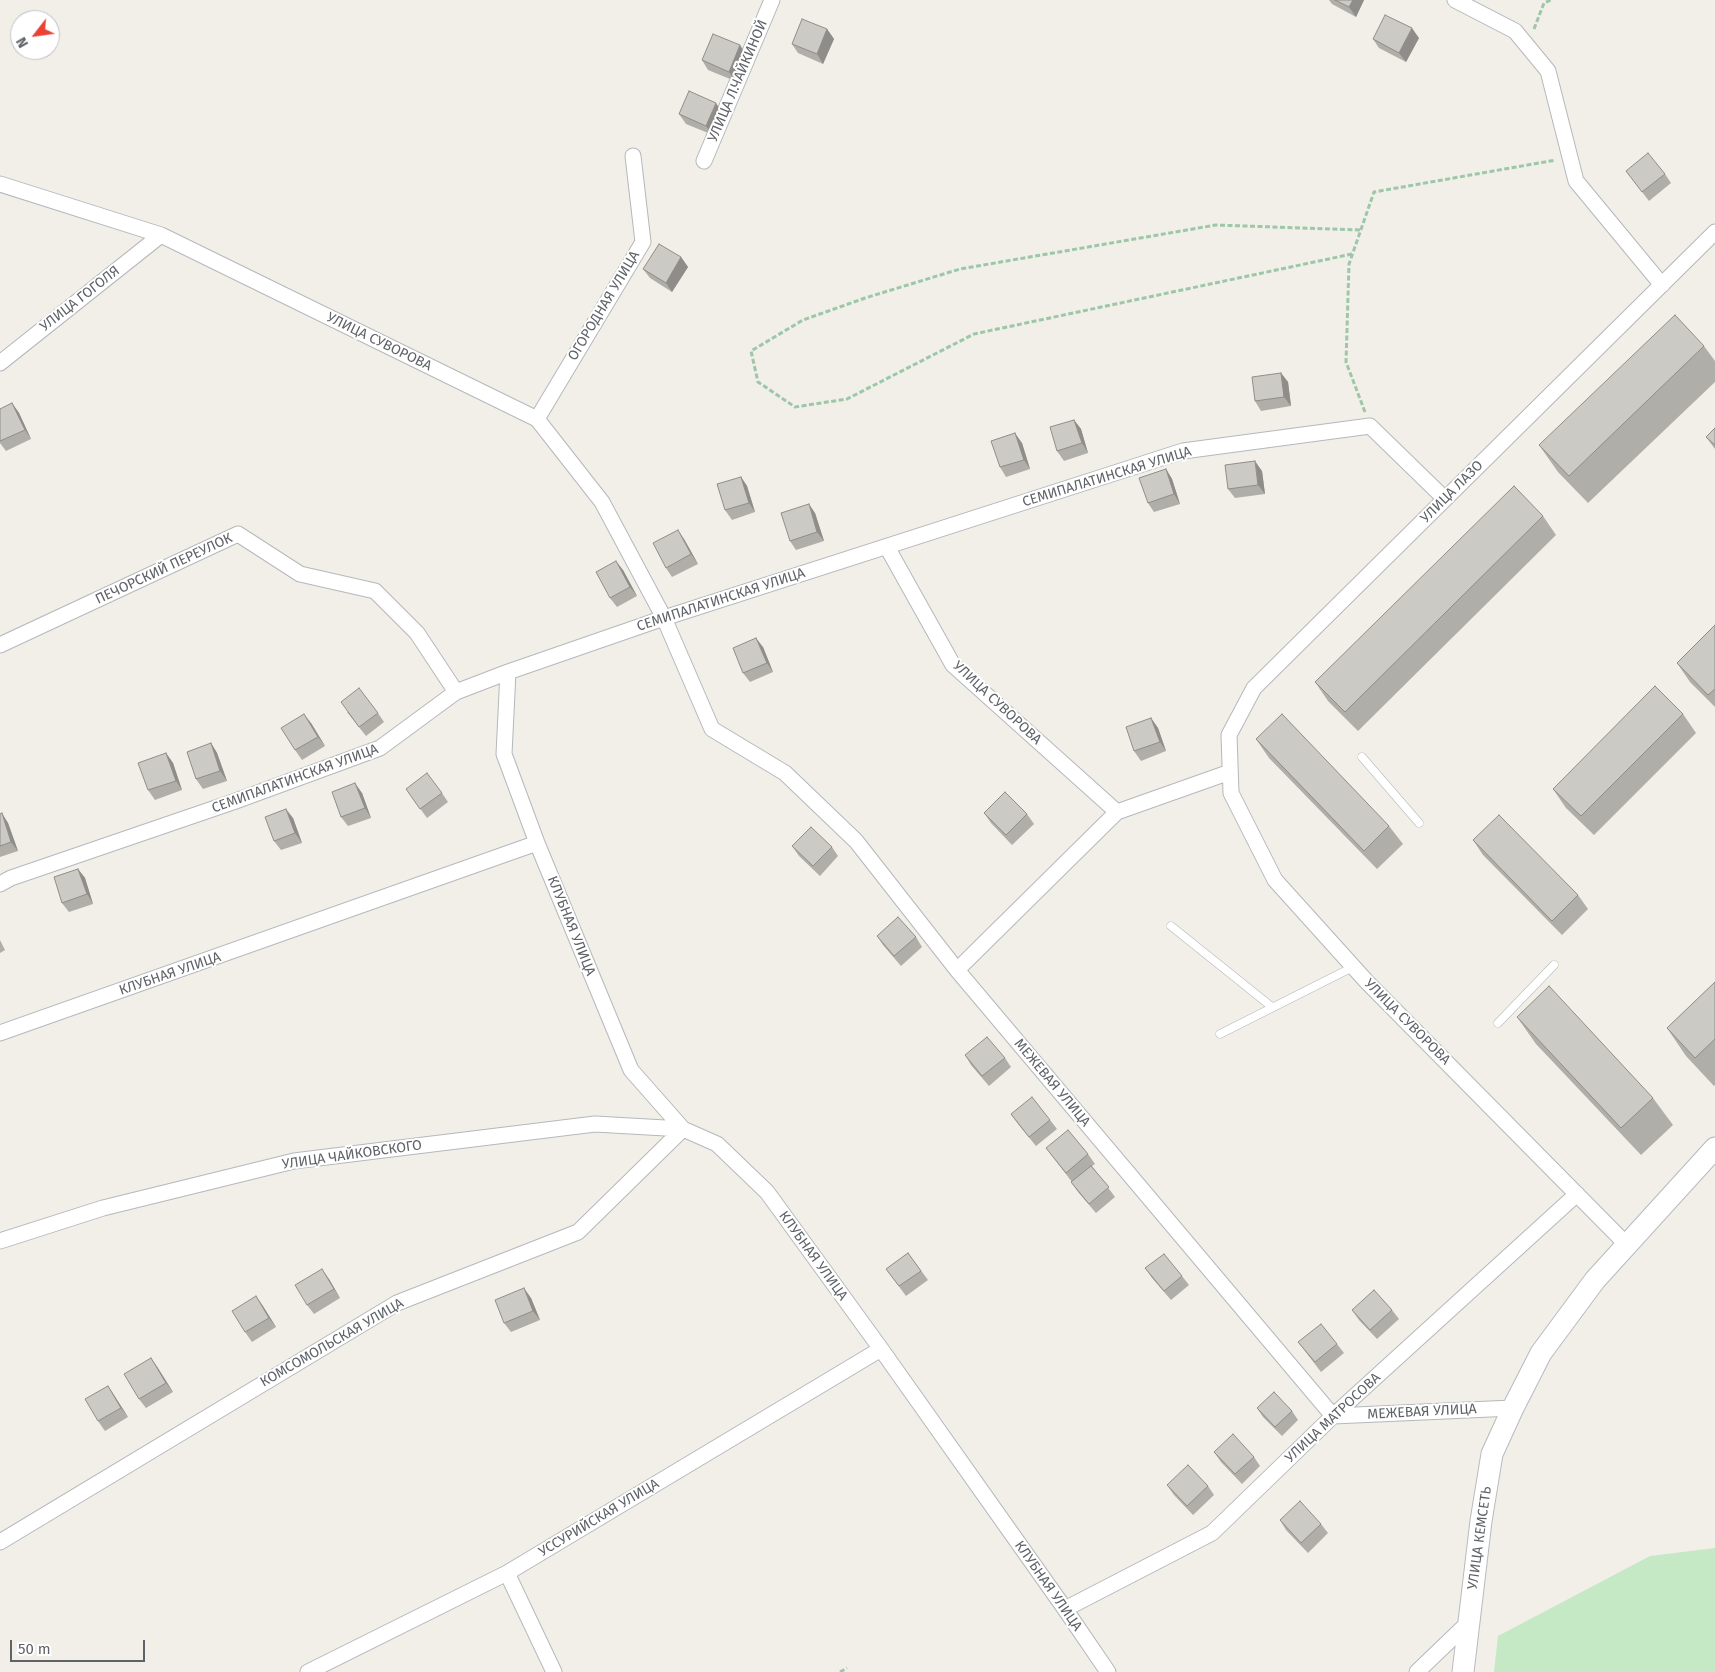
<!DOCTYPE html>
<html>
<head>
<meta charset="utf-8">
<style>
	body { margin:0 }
	#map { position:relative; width:1715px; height:1672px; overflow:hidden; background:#f1efe8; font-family:"Fira Sans",sans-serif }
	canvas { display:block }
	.north { position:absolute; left:10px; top:10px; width:50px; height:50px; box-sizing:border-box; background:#fff; border:1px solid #bfc1c3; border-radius:50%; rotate:240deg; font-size:14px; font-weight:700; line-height:20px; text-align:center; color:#5f6368 }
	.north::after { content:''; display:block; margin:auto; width:18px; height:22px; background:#ea4335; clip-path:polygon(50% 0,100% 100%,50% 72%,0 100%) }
	.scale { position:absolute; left:10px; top:1640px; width:135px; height:22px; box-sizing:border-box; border:2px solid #5f6368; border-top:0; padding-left:6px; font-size:15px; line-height:18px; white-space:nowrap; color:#5f6368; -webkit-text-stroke:4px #fff; paint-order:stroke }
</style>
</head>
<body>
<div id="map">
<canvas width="1715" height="1672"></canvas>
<div class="north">N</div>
<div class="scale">50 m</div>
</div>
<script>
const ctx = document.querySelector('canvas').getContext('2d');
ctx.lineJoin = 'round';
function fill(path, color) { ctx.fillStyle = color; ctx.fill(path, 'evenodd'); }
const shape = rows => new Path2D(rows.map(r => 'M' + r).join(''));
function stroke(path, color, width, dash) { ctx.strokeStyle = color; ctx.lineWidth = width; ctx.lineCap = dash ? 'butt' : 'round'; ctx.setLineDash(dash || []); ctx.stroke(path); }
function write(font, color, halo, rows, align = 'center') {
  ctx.font = font + ' "Fira Sans",sans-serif'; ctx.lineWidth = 4; ctx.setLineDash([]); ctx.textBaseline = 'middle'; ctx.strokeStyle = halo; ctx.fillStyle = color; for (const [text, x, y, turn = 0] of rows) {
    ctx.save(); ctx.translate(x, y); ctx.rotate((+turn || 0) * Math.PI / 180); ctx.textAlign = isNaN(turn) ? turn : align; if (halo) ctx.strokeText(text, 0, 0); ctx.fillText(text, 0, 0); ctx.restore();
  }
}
fill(shape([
	[1715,1548,1715,1672,1494,1672,1498,1636,1650,1556]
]), '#c5e8c5');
const lane = shape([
	[1362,757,1419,823],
	[1171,926,1272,1007],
	[1498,1023,1554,965],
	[1220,1034,1353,967]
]);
const street = shape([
	[1455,0,1515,31,1548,71,1576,181,1662,285],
	[704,161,772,0],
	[0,184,161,235,537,419,602,502,664,618,712,729,785,773,856,841,957,970,1333,1416,1513,1408],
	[0,363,161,235],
	[537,419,643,242,633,156],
	[887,547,953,665,1117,812],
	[0,645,238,534,300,574,375,591,417,633,456,692],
	[508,672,504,754,537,843,631,1070,683,1129,717,1144,767,1192,881,1349,1065,1609,1108,1672],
	[0,884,11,878,233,802,380,748,456,692,508,672,664,618,1183,451,1370,426,1445,499],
	[957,970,1117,812,1230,772],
	[0,1033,537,843],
	[0,1241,103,1208,294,1161,595,1124,683,1129],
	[1627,1245,1367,982,1275,880,1231,793,1229,735,1254,688,1715,232],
	[0,1542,397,1303,578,1232,683,1129],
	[507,1573,554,1672],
	[1065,1609,1212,1533,1333,1416,1577,1194],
	[308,1672,507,1573,881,1349],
	[1417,1672,1469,1622]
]);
const secondary = shape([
	[1463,1672,1481,1521,1492,1454,1513,1408,1541,1353,1595,1280,1715,1148]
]);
stroke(lane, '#b5b8bc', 9);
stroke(street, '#b5b8bc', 17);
stroke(secondary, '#b6babf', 23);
stroke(shape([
	[1534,29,1544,3,1551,0],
	[1352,254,974,334,847,399,795,407,758,382,751,351,803,320,865,298,960,269,1216,225,1360,230],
	[1365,412,1346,362,1349,264,1374,192,1556,160],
	[840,1672,847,1668]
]), '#9cc7a9', 3, [5, 2.5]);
stroke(lane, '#fff', 8);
stroke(street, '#fff', 15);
stroke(secondary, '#fff', 21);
fill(shape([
	[1329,0,1364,0,1356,17,1332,4],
	[827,29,834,39,823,64,798,53,792,44],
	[1419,38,1406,62,1379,48,1373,39],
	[740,45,746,55,735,81,708,70,702,60],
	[722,112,713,135,686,124,679,114],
	[1626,171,1665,174,1671,183,1649,201],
	[681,257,688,267,672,292,650,278,643,269],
	[1704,346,1715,361,1715,382,1588,503,1558,472,1539,445],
	[1281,373,1288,382,1291,406,1261,411,1255,401],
	[12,403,19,413,31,439,6,451,0,443,0,409],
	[1074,420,1081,429,1088,453,1064,461,1057,451],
	[1715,428,1715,449,1706,437],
	[1022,443,1030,469,1006,477,1000,467],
	[1166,469,1172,479,1180,504,1154,512,1148,503],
	[1262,471,1265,494,1235,498,1228,489],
	[741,477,747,486,755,512,732,520,725,510],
	[815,513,824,541,796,550,790,541],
	[1543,516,1556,535,1358,731,1328,701,1315,682],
	[684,539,698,564,672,577,666,568],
	[623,570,637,596,617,607,610,598],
	[1715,625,1715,707,1690,682,1677,663],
	[763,647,773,672,750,682,743,673],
	[347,712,378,713,384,722,366,736],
	[1683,714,1696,733,1594,835,1566,808,1553,789],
	[1151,718,1158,728,1166,751,1141,761,1134,751],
	[311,723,325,746,302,760,295,750],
	[1256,739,1389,826,1403,844,1377,869,1269,758],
	[211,743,217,753,227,781,203,789,196,779],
	[166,753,173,763,182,790,155,800,148,790],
	[406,789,442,793,448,802,427,818],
	[362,793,371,818,348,826,341,817],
	[984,813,1027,814,1034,824,1012,845,991,823],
	[0,814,8,823,18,851,0,857],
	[293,818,302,843,281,850,274,841],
	[1473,840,1578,895,1588,909,1562,935,1483,855],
	[792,846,832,847,838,856,820,876,799,856],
	[78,869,85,878,93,904,69,912,62,903],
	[877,936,916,937,922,947,901,966,883,945],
	[0,940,5,950,0,953],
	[1715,982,1715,1085,1714,1086,1686,1056,1667,1028],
	[1517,1017,1653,1098,1673,1125,1641,1155,1536,1044],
	[965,1055,1005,1058,1011,1067,989,1086,971,1065],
	[1011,1114,1050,1120,1057,1129,1036,1146,1018,1124],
	[1046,1148,1088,1154,1095,1164,1092,1166,1115,1197,1096,1213,1078,1192,1071,1182,1072,1182],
	[908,1253,928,1280,906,1296,886,1269],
	[1145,1268,1182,1276,1189,1285,1171,1300,1152,1278],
	[329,1279,340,1298,314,1314,307,1305],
	[256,1296,276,1327,252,1342,245,1332],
	[531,1298,540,1320,511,1332,504,1323],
	[1352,1310,1392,1310,1399,1319,1377,1339,1359,1320],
	[1298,1342,1337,1344,1344,1353,1321,1372],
	[151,1358,173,1392,146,1408,139,1399],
	[108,1386,128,1417,105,1431,98,1421],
	[1257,1408,1292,1411,1298,1420,1282,1436,1263,1417],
	[1214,1452,1254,1457,1260,1466,1242,1484,1221,1462],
	[1167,1485,1208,1486,1214,1495,1193,1515,1174,1495],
	[1280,1520,1321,1524,1328,1533,1308,1553,1286,1530]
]), '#afaea9');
fill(shape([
	[1353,0,1364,0,1356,17,1349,7],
	[1412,28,1419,38,1406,62,1399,53],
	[827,29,834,39,823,64,817,54],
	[740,45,746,55,735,81,729,72],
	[716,103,722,112,713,135,706,126],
	[681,257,688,267,672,292,666,283],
	[1281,373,1288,382,1291,406,1284,397],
	[12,403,19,413,31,439,25,430],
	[1074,420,1081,429,1088,453,1082,443],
	[1015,433,1022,443,1030,469,1024,460],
	[1255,461,1262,471,1265,494,1258,485],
	[1166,469,1172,479,1180,504,1174,494],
	[741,477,747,486,755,512,749,503],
	[809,504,815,513,824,541,817,532],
	[678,530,684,539,698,564,691,554],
	[616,561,623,570,637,596,630,587],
	[756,638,763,647,773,672,767,663],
	[304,714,311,723,325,746,318,737],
	[1151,718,1158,728,1166,751,1160,742],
	[211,743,217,753,227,781,220,771],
	[166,753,173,763,182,790,176,781],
	[355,783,362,793,371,818,365,808],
	[286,809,293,818,302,843,295,833],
	[2,813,8,823,18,851,11,842],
	[78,869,85,878,93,904,87,894],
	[322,1269,329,1279,340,1298,334,1289],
	[524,1288,531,1298,540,1320,533,1311],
	[256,1296,263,1306,276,1327,269,1318],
	[151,1358,158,1368,173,1392,166,1383],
	[108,1386,114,1395,128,1417,121,1408]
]), '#8f8d8a');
const building = shape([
	[1335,0,1353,0,1349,7,1335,0],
	[1385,15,1412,28,1399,53,1373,39,1385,15],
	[802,19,827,29,817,54,792,44,802,19],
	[713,34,740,45,729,72,702,60,713,34],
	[689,91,716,103,706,126,679,114,689,91],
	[1648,153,1665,174,1642,192,1626,171,1648,153],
	[659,244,681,257,666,283,643,269,659,244],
	[1675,315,1704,346,1569,476,1539,445,1675,315],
	[1281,373,1284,397,1255,401,1252,377,1281,373],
	[12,403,25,430,0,441,0,409,12,403],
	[1074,420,1082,443,1057,451,1050,427,1074,420],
	[1715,428,1715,445,1706,437,1715,428],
	[1015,433,1024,460,1000,467,991,441,1015,433],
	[1255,461,1258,485,1228,489,1225,465,1255,461],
	[1166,469,1174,494,1148,503,1139,478,1166,469],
	[741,477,749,503,725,510,717,484,741,477],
	[1514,486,1543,516,1345,712,1315,682,1514,486],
	[809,504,817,532,790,541,781,513,809,504],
	[678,530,691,554,666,568,653,543,678,530],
	[616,561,630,587,610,598,596,572,616,561],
	[1715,625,1715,689,1708,695,1677,663,1715,625],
	[756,638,767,663,743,673,733,648,756,638],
	[1655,686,1683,714,1581,816,1553,789,1655,686],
	[359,688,378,713,359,727,341,702,359,688],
	[304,714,318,737,295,750,281,728,304,714],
	[1282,714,1389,826,1364,851,1256,739,1282,714],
	[1151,718,1160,742,1134,751,1126,727,1151,718],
	[211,743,220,771,196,779,187,752,211,743],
	[166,753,176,781,148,790,138,763,166,753],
	[427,773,442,793,420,809,406,789,427,773],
	[355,783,365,808,341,817,332,792,355,783],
	[1005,792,1027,814,1006,835,984,813,1005,792],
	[286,809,295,833,274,841,265,817,286,809],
	[2,813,11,842,0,846,0,814,2,813],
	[1499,815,1578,895,1552,921,1473,840,1499,815],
	[811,827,832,847,813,866,792,846,811,827],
	[78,869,87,894,62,903,54,877,78,869],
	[898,917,916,937,894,956,877,936,898,917],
	[1715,982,1715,1039,1695,1058,1667,1028,1715,982],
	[1549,986,1653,1098,1621,1128,1517,1017,1549,986],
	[987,1037,1005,1058,982,1076,965,1055,987,1037],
	[1032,1097,1050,1120,1029,1137,1011,1114,1032,1097],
	[1068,1130,1088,1154,1066,1173,1046,1148,1068,1130],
	[1091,1166,1109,1187,1089,1204,1071,1182,1091,1166],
	[908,1253,921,1271,899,1286,886,1269,908,1253],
	[1164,1254,1182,1276,1164,1291,1145,1268,1164,1254],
	[322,1269,334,1289,307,1305,295,1285,322,1269],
	[524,1288,533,1311,504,1323,495,1300,524,1288],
	[1374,1290,1392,1310,1370,1330,1352,1310,1374,1290],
	[256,1296,269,1318,245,1332,232,1311,256,1296],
	[1321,1324,1337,1344,1315,1362,1298,1342,1321,1324],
	[151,1358,166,1383,139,1399,124,1374,151,1358],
	[108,1386,121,1408,98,1421,85,1399,108,1386],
	[1274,1392,1292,1411,1275,1427,1257,1408,1274,1392],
	[1233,1434,1254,1457,1235,1474,1214,1452,1233,1434],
	[1188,1465,1208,1486,1187,1506,1167,1485,1188,1465],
	[1300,1501,1321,1524,1301,1543,1280,1520,1300,1501]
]);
fill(building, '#cccac5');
stroke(building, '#8f8d8a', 1);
write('14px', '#5f6368', '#fff', [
	["УЛИЦА Л.ЧАЙКИНОЙ",738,81,-67],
	["УЛИЦА ГОГОЛЯ",80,299,-38],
	["ОГОРОДНАЯ УЛИЦА",604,306,-59],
	["УЛИЦА СУВОРОВА",379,342,26],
	["СЕМИПАЛАТИНСКАЯ УЛИЦА",1107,477,-17],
	["УЛИЦА ЛАЗО",1452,492,-45],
	["ПЕЧОРСКИЙ ПЕРЕУЛОК",164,569,-25],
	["СЕМИПАЛАТИНСКАЯ УЛИЦА",721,600,-18],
	["УЛИЦА СУВОРОВА",997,703,43],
	["СЕМИПАЛАТИНСКАЯ УЛИЦА",295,779,-20],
	["КЛУБНАЯ УЛИЦА",571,926,68],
	["КЛУБНАЯ УЛИЦА",170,974,-19],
	["УЛИЦА СУВОРОВА",1407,1022,45],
	["МЕЖЕВАЯ УЛИЦА",1052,1083,50],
	["УЛИЦА ЧАЙКОВСКОГО",352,1155,-8],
	["КЛУБНАЯ УЛИЦА",813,1256,54],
	["КОМСОМОЛЬСКАЯ УЛИЦА",332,1343,-30],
	["МЕЖЕВАЯ УЛИЦА",1422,1412,-3],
	["УЛИЦА МАТРОСОВА",1333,1418,-43],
	["УССУРИЙСКАЯ УЛИЦА",599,1518,-31],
	["УЛИЦА КЕМСЕТЬ",1480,1538,-82],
	["КЛУБНАЯ УЛИЦА",1048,1586,55]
]);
</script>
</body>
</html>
